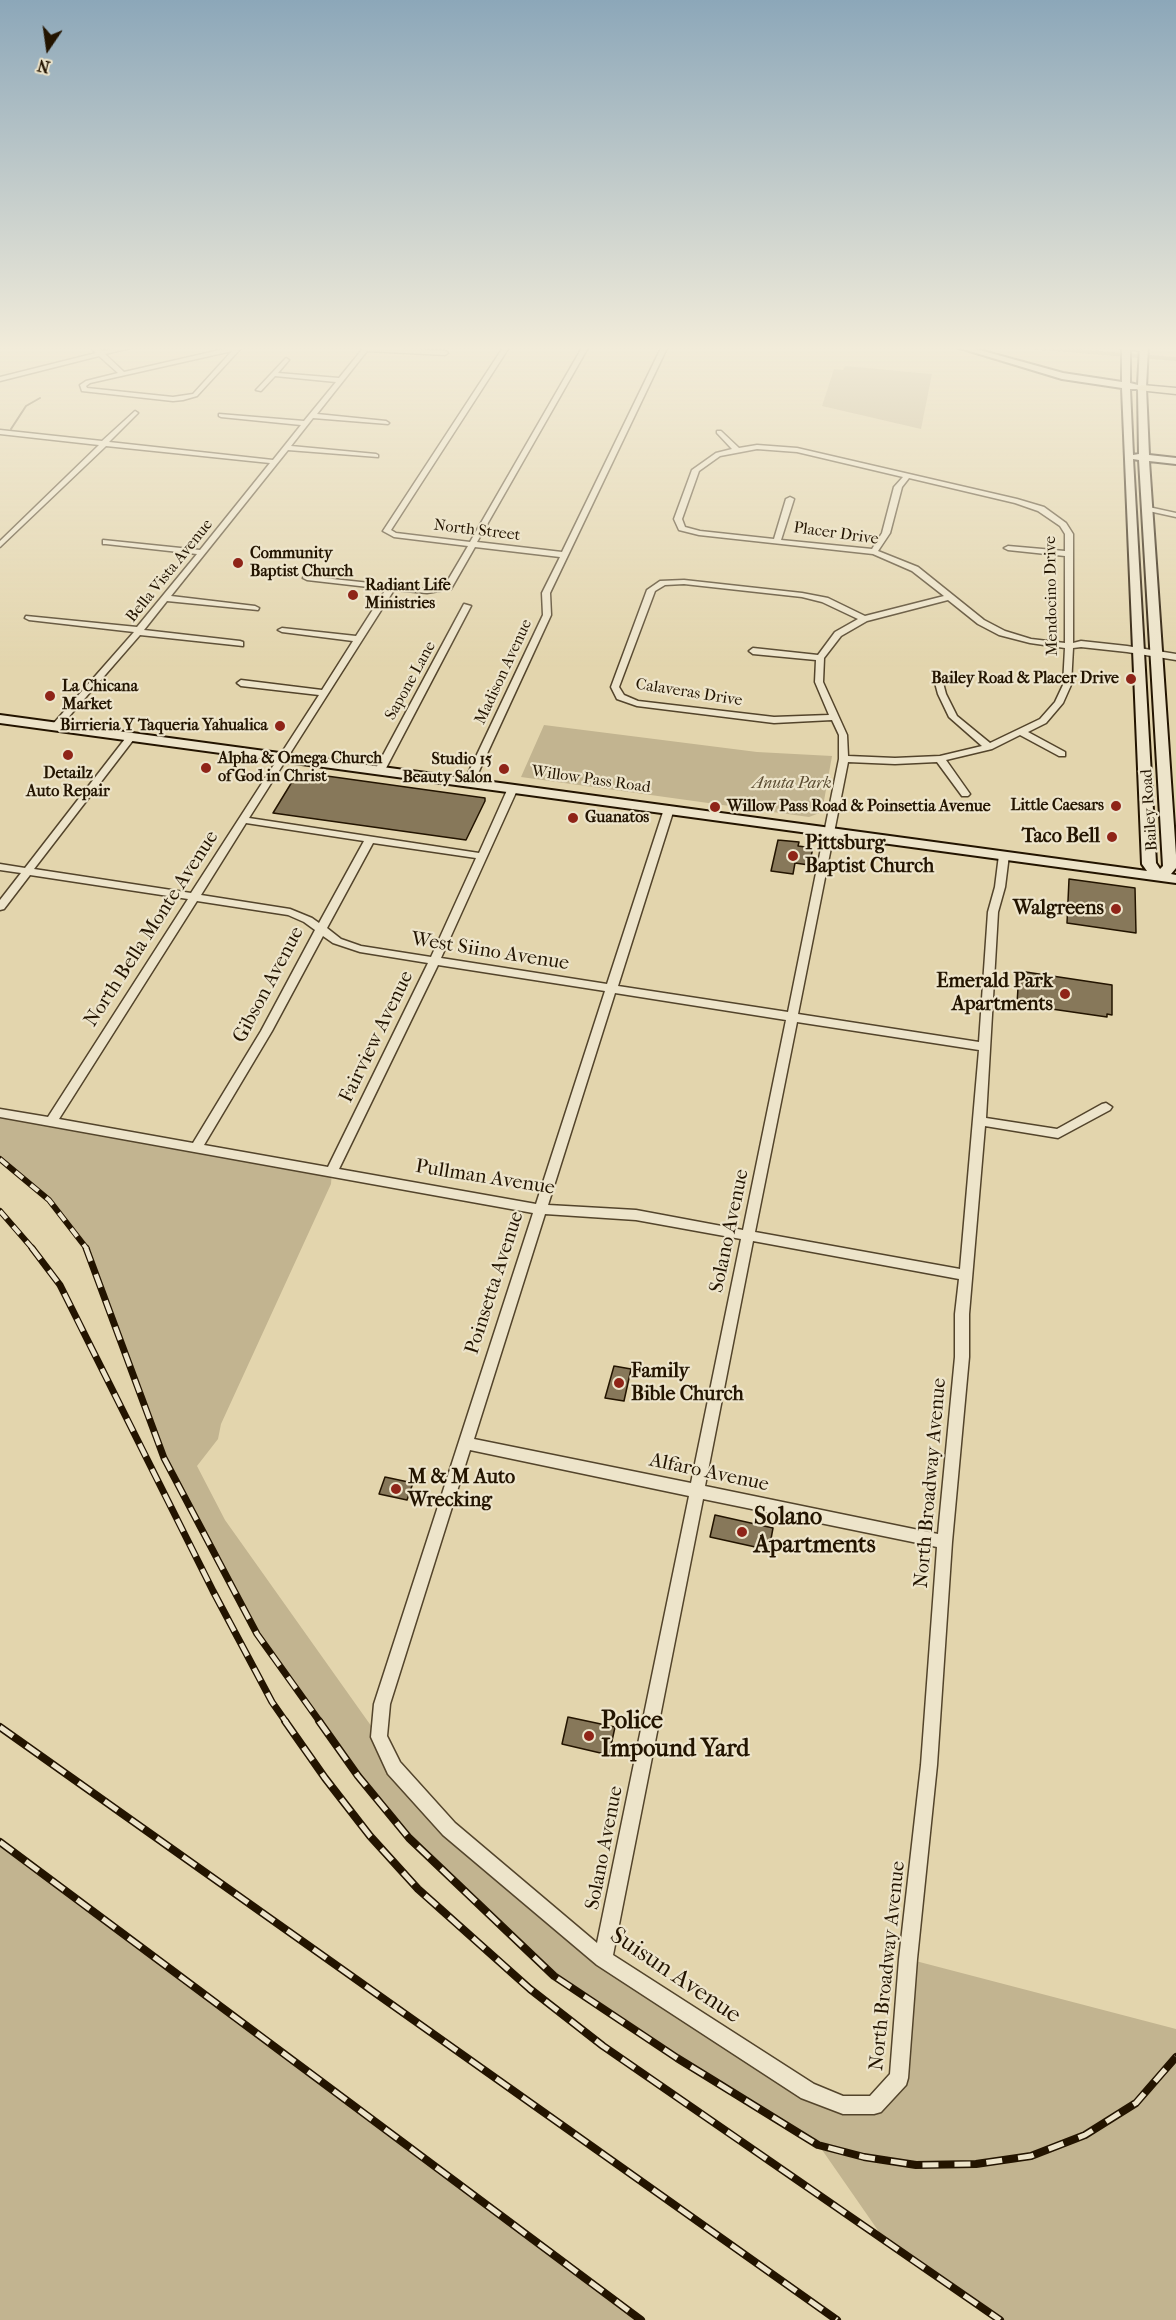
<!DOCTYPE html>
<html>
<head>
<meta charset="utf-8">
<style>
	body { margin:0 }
	#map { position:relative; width:1176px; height:2320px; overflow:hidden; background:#e3d5ad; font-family:"IM FELL French Canon",serif }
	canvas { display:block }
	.north { position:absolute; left:18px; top:18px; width:60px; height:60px; -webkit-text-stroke:4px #ede4ca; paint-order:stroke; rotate:193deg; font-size:16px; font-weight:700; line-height:24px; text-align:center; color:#231400 }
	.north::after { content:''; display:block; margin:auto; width:21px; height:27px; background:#231400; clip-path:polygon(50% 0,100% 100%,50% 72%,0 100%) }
</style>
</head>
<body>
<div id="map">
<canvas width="1176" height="2320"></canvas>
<div class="north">N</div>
</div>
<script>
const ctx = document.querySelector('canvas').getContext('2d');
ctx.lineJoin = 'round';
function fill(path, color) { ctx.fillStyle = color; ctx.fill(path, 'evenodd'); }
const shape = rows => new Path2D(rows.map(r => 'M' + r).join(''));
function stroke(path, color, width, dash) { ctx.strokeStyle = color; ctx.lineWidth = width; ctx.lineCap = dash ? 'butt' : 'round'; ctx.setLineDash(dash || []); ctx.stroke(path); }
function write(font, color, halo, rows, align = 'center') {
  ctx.font = font + ' "IM FELL French Canon",serif'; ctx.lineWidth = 4.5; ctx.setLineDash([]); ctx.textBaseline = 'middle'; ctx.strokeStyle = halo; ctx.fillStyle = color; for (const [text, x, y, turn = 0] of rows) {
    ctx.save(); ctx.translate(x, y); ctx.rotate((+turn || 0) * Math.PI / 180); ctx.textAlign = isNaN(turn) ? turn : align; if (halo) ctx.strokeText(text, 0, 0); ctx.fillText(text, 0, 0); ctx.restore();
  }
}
fill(shape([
	[845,366,932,374,921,429,822,406,834,369,843,370],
	[544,725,757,752,832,756,822,812,809,817,521,777],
	[0,1113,332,1171,331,1184,221,1424,218,1439,197,1466,225,1520,379,1737,394,1768,603,1959,808,2091,874,2105,899,2078,908,1959,1176,2029,1176,2320,1000,2320,886,2242,818,2144,677,2058,554,1976,409,1838,358,1776,257,1634,164,1458,85,1245,49,1200,0,1159],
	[0,1843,639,2320,0,2320]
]), '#c2b490');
stroke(shape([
	[11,429,26,406,40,398]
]), '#6f6044', 2);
fill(shape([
	[1012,346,1038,346,1176,357,1176,361,1016,348,1012,346]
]), '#a29372');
const building = shape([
	[298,772,485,798,485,801,466,840,273,813,298,772],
	[778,840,799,842,798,846,813,848,809,865,795,863,793,874,771,871,778,840],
	[1069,879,1135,888,1136,933,1067,923,1069,879],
	[1019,971,1112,985,1112,1015,1107,1014,1107,1017,1017,1004,1019,971],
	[614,1366,631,1369,624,1401,605,1398,614,1366],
	[385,1477,413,1483,407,1500,379,1494,385,1477],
	[715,1515,773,1528,769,1550,710,1537,715,1515],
	[568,1717,615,1727,609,1755,562,1744,568,1717]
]);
fill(building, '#87785a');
stroke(building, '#231400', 1.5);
const street = shape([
	[89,346,95,346,102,351,129,346,139,346,105,354,124,372,237,346,243,346,197,396,183,400,173,401,82,391,80,385,86,381,118,373,99,356,0,381,0,377,96,353,89,346],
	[232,351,193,394,173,397,87,388,86,386,90,383,232,351],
	[365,346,445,351,448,353,445,355,367,351,317,414,386,421,389,423,388,424,313,418,291,446,376,454,378,455,378,457,288,450,171,596,255,606,259,608,258,610,167,601,144,630,240,641,243,642,243,646,140,635,59,728,53,728,53,724,134,632,29,620,25,618,26,616,137,627,197,554,106,544,103,544,103,540,200,550,270,463,106,446,0,547,0,541,99,445,0,434,0,430,102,441,135,411,138,413,109,442,273,460,301,425,221,417,219,416,219,414,304,421,336,382,275,376,261,391,256,390,286,358,289,360,278,373,339,378,365,346],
	[504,346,510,346,391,530,396,533,470,542,583,346,589,346,477,542,562,552,662,346,668,346,550,593,551,615,474,782,469,785,464,782,543,615,542,593,560,557,475,547,451,589,427,593,394,590,249,818,479,853,508,788,510,786,516,786,518,788,441,958,607,984,664,809,669,806,674,809,618,986,788,1012,839,759,839,735,832,720,774,723,637,706,617,699,611,687,647,590,660,581,684,580,802,593,828,598,865,616,944,596,912,571,873,554,699,535,679,530,674,519,692,470,716,453,732,449,717,433,717,431,721,431,739,448,757,445,797,448,1017,499,1044,507,1066,523,1073,534,1073,643,1081,641,1127,646,1176,654,1176,660,1127,652,1081,647,1073,648,1071,685,1063,703,1046,723,1028,732,1065,752,1065,756,1059,756,1020,735,992,749,946,760,970,794,968,796,962,796,937,762,895,764,848,762,798,1014,979,1042,988,912,995,887,999,855,1001,853,1007,853,1009,855,1005,887,998,912,986,1118,1057,1129,1102,1104,1106,1103,1112,1107,1110,1110,1058,1138,985,1126,969,1314,969,1357,952,1542,937,1765,917,1959,908,2078,906,2085,881,2112,874,2114,843,2114,801,2098,597,1965,443,1835,388,1774,371,1737,374,1704,533,1213,0,1117,0,1109,48,1117,188,899,30,875,4,909,0,910,0,900,21,873,0,870,0,864,25,868,128,735,131,734,134,735,134,739,34,869,191,893,319,695,241,686,237,683,241,680,322,690,353,641,282,632,278,630,282,628,356,636,386,589,307,580,303,578,304,576,427,589,445,585,468,546,394,537,383,531,504,346],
	[757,449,797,452,903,477,894,487,882,533,872,549,781,540,794,499,790,497,786,499,774,539,700,531,685,527,682,519,699,471,720,456,757,449],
	[909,478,1015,503,1038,511,1060,526,1065,534,1065,551,1008,546,1004,548,1008,550,1065,556,1065,643,1031,639,1005,631,984,620,918,567,878,551,890,533,902,487,909,478],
	[684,584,802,597,822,602,858,619,835,632,818,655,753,648,749,651,753,654,816,660,815,682,829,715,774,717,638,701,624,695,619,687,655,591,665,585,684,584],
	[948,600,978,624,999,635,1030,643,1065,648,1063,685,1055,702,1040,719,990,743,957,716,946,694,942,679,935,677,934,679,938,694,949,717,982,746,940,756,895,758,848,756,847,735,823,682,824,658,841,636,867,621,948,600],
	[246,823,364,841,319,923,312,918,290,909,201,895,246,823],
	[373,843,476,858,431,957,361,946,341,939,327,928,373,843],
	[197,901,288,915,304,922,315,930,261,1031,193,1143,59,1119,197,901],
	[323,936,333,943,360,952,428,963,328,1167,204,1145,272,1031,323,936],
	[438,965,605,991,536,1204,339,1169,438,965],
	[615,993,786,1020,743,1230,636,1210,548,1205,615,993],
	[797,1022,979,1050,960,1269,755,1232,797,1022],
	[545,1214,636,1220,741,1239,691,1483,474,1439,545,1214],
	[753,1241,959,1279,955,1314,955,1357,938,1534,705,1486,753,1241],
	[470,1450,689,1496,597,1943,455,1823,400,1762,387,1736,390,1704,470,1450],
	[703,1499,937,1547,921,1765,899,1959,890,2074,870,2096,843,2096,814,2084,613,1955,703,1499],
	[1144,506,1176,513,1176,517,1144,510,1144,506],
	[464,604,471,606,385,770,380,773,377,772,375,770,464,604]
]);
const secondary = shape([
	[953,346,965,346,1063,373,1122,382,1122,346,1130,346,1130,383,1138,385,1140,346,1148,346,1146,388,1149,455,1176,458,1176,464,1149,461,1176,855,1176,868,1171,874,1176,875,1176,883,0,723,0,715,1147,871,1142,864,1122,388,1062,379,953,346],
	[1130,389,1138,389,1139,454,1133,455,1130,389],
	[1133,459,1139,460,1163,866,1160,869,1156,863,1133,459]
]);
const highway = shape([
	[1116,346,1148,346,1149,348,1144,351,1121,349,1116,346],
	[1142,385,1176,388,1176,394,1138,390,1136,388,1142,385]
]);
stroke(street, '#53442b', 3);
stroke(secondary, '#231400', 4);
stroke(highway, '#231400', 3);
fill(street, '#ede4ca');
fill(secondary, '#ede4ca');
fill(highway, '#e3d5ad');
const railFar2 = shape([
	[0,1159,49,1200,87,1249],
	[0,1211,33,1249]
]);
const railFar1 = shape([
	[32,1248,60,1285,213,1591,272,1702,286,1722],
	[86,1248,164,1458,257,1634,320,1722]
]);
const rail = shape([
	[285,1721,325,1778,370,1836,418,1889,530,1989,603,2046,1000,2320],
	[319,1721,358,1776,409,1838,554,1976,677,2058,818,2145,864,2157,916,2165,976,2164,1031,2156,1085,2135,1136,2103,1176,2057],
	[0,1727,837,2320],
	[0,1842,641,2320]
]);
stroke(railFar2, '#231400', 6);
stroke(railFar1, '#231400', 7);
stroke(rail, '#231400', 8);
stroke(railFar2, '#ede4ca', 4, [10]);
stroke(railFar1, '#ede4ca', 4.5, [14]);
stroke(rail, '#ede4ca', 5, [16]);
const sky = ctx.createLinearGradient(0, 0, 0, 670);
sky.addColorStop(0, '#8ca7b9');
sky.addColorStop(0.52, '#f2ecda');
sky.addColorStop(1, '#f2ecda00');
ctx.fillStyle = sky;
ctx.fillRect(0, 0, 1176, 670);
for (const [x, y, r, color] of [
	[238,563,6,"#8f2418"],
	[353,595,6,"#8f2418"],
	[1131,679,6,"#8f2418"],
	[50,696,6,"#8f2418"],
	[280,726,6,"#8f2418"],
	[68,755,6,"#8f2418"],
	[206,768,6,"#8f2418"],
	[504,769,6,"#8f2418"],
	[1116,806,6,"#8f2418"],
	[715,807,6,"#8f2418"],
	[573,818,6,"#8f2418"],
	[1112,837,6,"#8f2418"],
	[793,856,6,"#8f2418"],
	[1116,909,6,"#8f2418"],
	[1065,994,6,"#8f2418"],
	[619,1383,6,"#8f2418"],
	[396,1489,6,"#8f2418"],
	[742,1532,6,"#8f2418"],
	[589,1736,6,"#8f2418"]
]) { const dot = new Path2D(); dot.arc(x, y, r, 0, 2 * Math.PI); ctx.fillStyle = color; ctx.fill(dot); stroke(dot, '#ede4ca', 2); }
write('16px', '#231400', '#ede4ca', [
	["North Street",477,531,7],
	["Placer Drive",836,534,8],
	["Bella Vista Avenue",170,571,-51],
	["Mendocino Drive",1052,596,-91],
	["Madison Avenue",504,672,-65],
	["Sapone Lane",411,681,-61],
	["Calaveras Drive",689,693,9],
	["Willow Pass Road",591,780,8],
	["Bailey Road",1150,810,-94]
]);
write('bold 16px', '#231400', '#ede4ca', [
	["Community",250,554],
	["Baptist Church",250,572],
	["Radiant Life",365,586],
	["Ministries",365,604],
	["Bailey Road & Placer Drive",1119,679,"right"],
	["La Chicana",62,687],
	["Market",62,705],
	["Birrieria Y Taqueria Yahualica",268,726,"right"],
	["Alpha & Omega Church",218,759],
	["of God in Christ",218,777],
	["Studio 15",492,760,"right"],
	["Beauty Salon",492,778,"right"],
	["Detailz",68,774,"center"],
	["Auto Repair",68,792,"center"],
	["Little Caesars",1104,806,"right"],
	["Willow Pass Road & Poinsettia Avenue",727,807],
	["Guanatos",585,818]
], 'left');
write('italic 16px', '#5b4c32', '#ede4ca', [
	["Anuta Park",792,784]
]);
write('bold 20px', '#231400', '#ede4ca', [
	["Taco Bell",1100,837],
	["Pittsburg",805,844,"left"],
	["Baptist Church",805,867,"left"],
	["Walgreens",1104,909],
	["Emerald Park",1053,982],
	["Apartments",1053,1005],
	["Family",631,1372,"left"],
	["Bible Church",631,1395,"left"],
	["M & M Auto",408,1478,"left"],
	["Wrecking",408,1501,"left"]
], 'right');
write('20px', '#231400', '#ede4ca', [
	["North Bella Monte Avenue",152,929,-57],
	["West Siino Avenue",490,952,9],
	["Gibson Avenue",269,985,-62],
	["Fairview Avenue",377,1037,-64],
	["Pullman Avenue",485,1178,9],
	["Solano Avenue",730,1231,-78],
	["Poinsetta Avenue",495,1283,-72],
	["Alfaro Avenue",709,1473,12],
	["North Broadway Avenue",931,1483,-85],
	["Solano Avenue",605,1848,-79],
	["North Broadway Avenue",888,1966,-84]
]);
write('bold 24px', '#231400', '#ede4ca', [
	["Solano",754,1518],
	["Apartments",754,1546],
	["Police",601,1722],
	["Impound Yard",601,1750]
], 'left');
write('24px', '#231400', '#ede4ca', [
	["Suisun Avenue",675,1976,34]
]);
</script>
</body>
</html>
